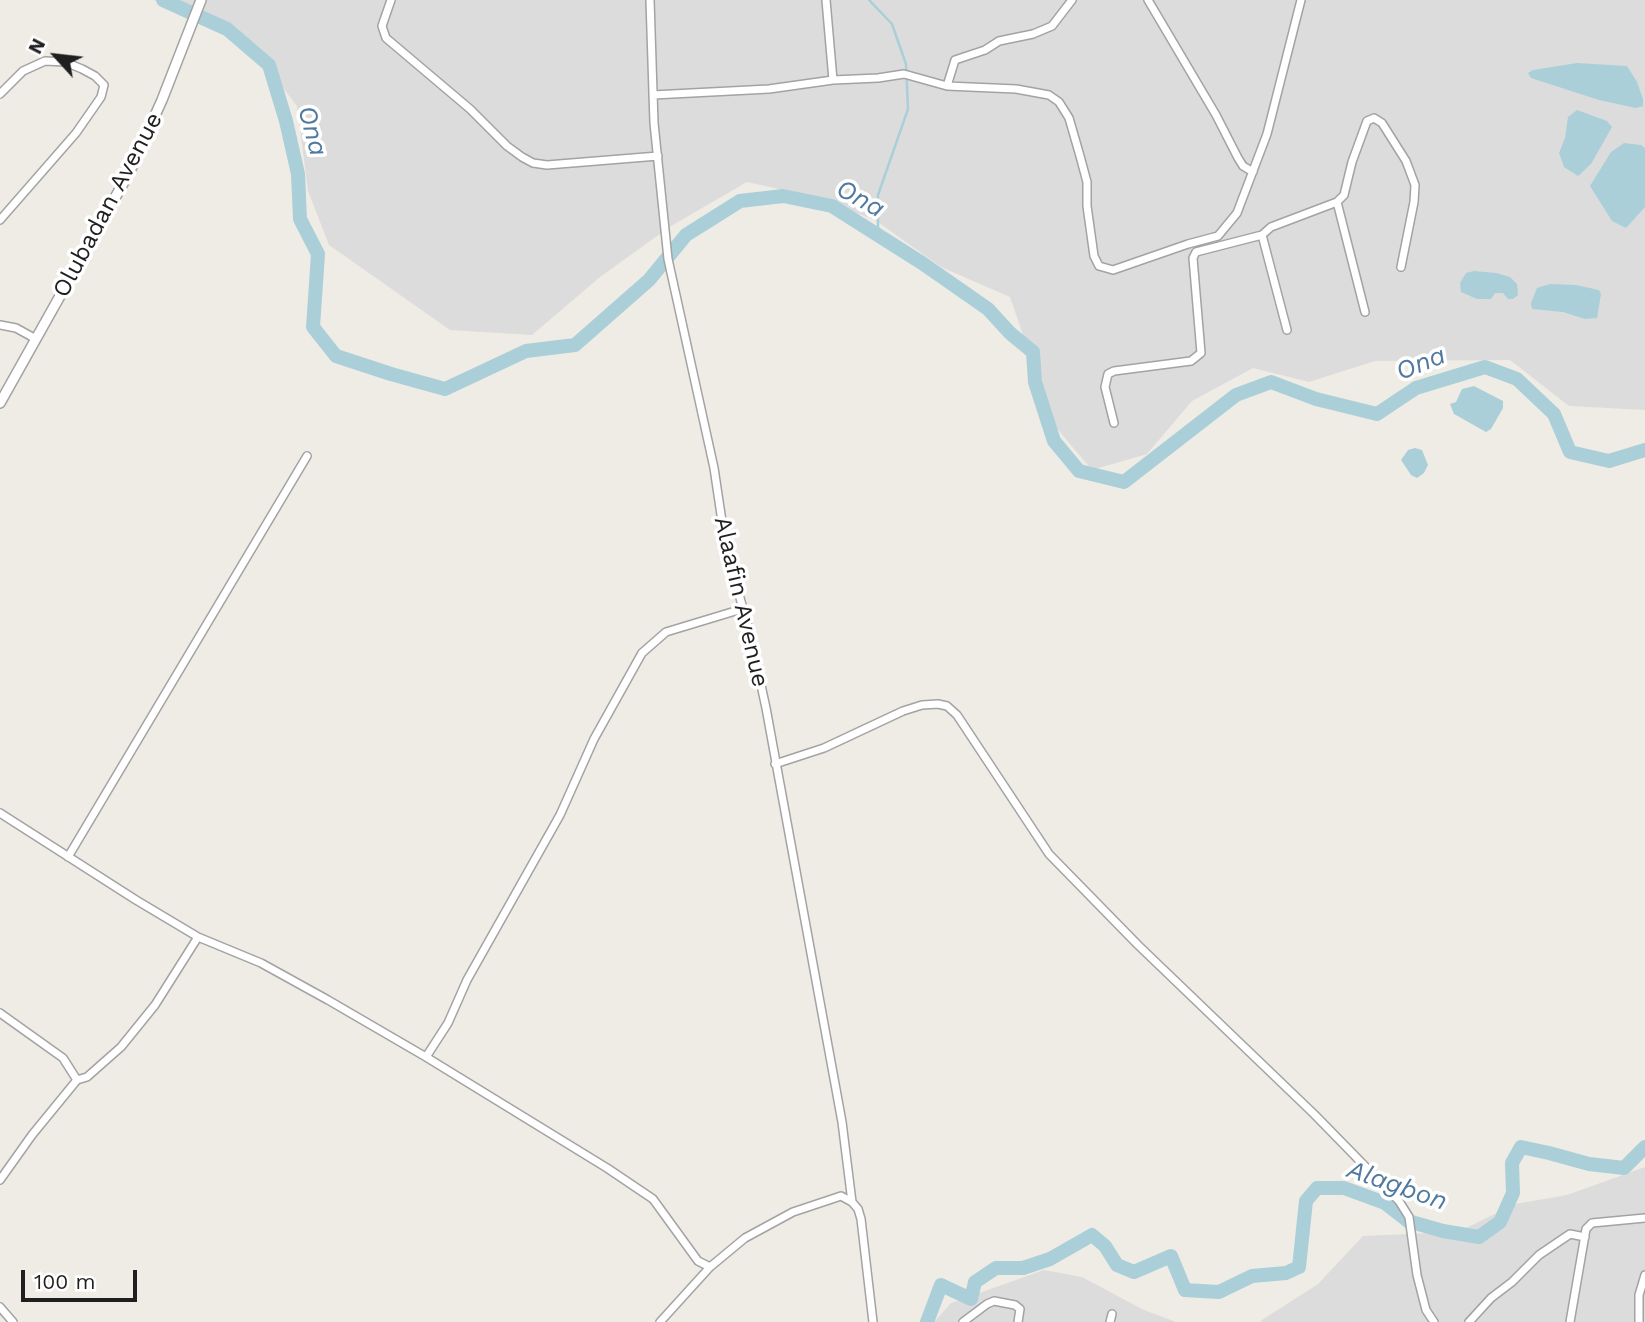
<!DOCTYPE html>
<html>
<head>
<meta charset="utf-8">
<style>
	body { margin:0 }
	#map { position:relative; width:1645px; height:1322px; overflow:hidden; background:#efece6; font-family:"Work Sans",sans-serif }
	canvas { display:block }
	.north { position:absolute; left:21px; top:21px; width:70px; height:70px; -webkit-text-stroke:5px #fff; paint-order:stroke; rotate:297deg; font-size:19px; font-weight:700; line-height:28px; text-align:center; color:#1f1f1f }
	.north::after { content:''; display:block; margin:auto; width:24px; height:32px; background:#1f1f1f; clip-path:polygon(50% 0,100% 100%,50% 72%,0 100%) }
	.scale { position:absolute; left:21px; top:1270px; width:116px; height:32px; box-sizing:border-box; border:4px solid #1f1f1f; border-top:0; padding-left:9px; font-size:21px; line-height:24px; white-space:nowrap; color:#1f1f1f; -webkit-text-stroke:5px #fff; paint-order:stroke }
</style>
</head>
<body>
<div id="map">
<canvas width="1645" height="1322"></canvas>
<div class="north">N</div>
<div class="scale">100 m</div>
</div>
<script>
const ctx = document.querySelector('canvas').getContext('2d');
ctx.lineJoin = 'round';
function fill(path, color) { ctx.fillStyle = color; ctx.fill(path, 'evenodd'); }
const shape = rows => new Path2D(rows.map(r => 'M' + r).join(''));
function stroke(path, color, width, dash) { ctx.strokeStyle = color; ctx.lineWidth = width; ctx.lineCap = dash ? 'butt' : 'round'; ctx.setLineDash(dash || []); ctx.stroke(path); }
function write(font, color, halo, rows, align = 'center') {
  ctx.font = font + ' "Work Sans",sans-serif'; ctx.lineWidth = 7; ctx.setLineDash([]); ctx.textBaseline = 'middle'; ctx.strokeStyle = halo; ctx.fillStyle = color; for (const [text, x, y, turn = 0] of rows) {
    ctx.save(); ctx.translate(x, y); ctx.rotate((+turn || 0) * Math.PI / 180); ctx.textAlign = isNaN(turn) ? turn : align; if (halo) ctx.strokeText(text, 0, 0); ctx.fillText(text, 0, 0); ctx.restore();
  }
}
fill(shape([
	[153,0,1645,0,1645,410,1569,406,1510,360,1375,361,1309,382,1253,368,1192,401,1147,454,1092,470,1054,425,1010,297,941,267,875,220,815,197,747,182,671,226,600,277,532,335,450,330,329,245,308,191,297,106,238,29],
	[1645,1167,1645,1322,1259,1322,1318,1284,1363,1236,1458,1232,1515,1204,1567,1195],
	[1044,1270,1082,1277,1144,1310,1176,1322,934,1322,951,1303]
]), '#dddcdc');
fill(shape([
	[1577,63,1627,66,1637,82,1643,99,1643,106,1636,108,1599,100,1531,78,1528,73,1533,70],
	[1577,110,1607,121,1612,127,1591,164,1578,176,1564,167,1559,153,1565,138,1568,117],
	[1624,143,1641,145,1645,148,1645,207,1626,228,1612,221,1590,186,1611,152],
	[1474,271,1496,273,1510,277,1517,284,1518,295,1513,299,1508,299,1503,293,1495,293,1491,299,1477,299,1461,292,1460,283,1466,273],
	[1550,284,1576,285,1599,290,1601,294,1597,318,1585,319,1563,312,1532,309,1531,303,1537,288],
	[1474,386,1503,401,1503,408,1491,429,1486,432,1454,414,1450,404,1456,402,1462,389],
	[1415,448,1422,450,1428,465,1424,473,1417,478,1411,475,1401,460,1408,450]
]), '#aacfd9');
stroke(shape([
	[869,0,892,24,906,64,908,109,878,195,878,235]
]), '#aacfd9', 2.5);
stroke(shape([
	[163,0,227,29,269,65,286,121,298,174,300,219,318,254,313,327,336,356,391,374,445,389,526,351,575,345,649,280,686,235,740,201,783,196,832,206,922,263,988,309,1010,333,1033,352,1035,382,1054,441,1079,471,1124,482,1236,395,1271,382,1316,399,1377,414,1416,388,1485,367,1517,379,1554,414,1570,452,1609,461,1645,450],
	[927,1322,941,1285,971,1299,975,1282,996,1268,1023,1268,1050,1259,1092,1235,1105,1246,1117,1265,1134,1272,1171,1256,1185,1290,1219,1292,1252,1276,1286,1273,1299,1267,1306,1201,1317,1188,1344,1188,1385,1203,1408,1221,1443,1231,1479,1237,1500,1222,1513,1193,1512,1163,1521,1147,1549,1153,1589,1164,1624,1168,1645,1147]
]), '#aacfd9', 14);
const minor = shape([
	[391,0,382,26,386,38,470,109,507,146,522,157,533,163,547,165,658,156],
	[650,0,654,123,668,259,714,468,726,548,749,630,766,708,842,1122,852,1202],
	[826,0,833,80],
	[1148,0,1216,115,1238,158,1243,166,1253,172],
	[947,86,955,60,985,50,999,41,1033,34,1052,26,1072,0],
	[0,94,23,71,45,61,65,62,82,69,95,76,104,85,101,97,76,133,0,220],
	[653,95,769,89,833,80,878,78,904,74,947,86,1016,89,1049,95,1059,102,1069,118,1080,156,1087,182,1087,206,1094,256,1099,266,1113,270,1188,244,1218,236,1237,213,1267,134,1301,0],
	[1337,202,1365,312],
	[1262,235,1287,330],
	[0,325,16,328,36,339],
	[1114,423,1105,387,1108,374,1114,371,1191,361,1201,353,1193,258,1196,252,1262,235,1271,227,1337,202,1344,195,1352,162,1367,121,1374,118,1382,123,1406,161,1415,185,1414,202,1401,267],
	[775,764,824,748,903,711,922,705,938,704,947,706,957,715,1049,854,1138,945,1314,1114,1399,1201,1409,1217,1417,1275,1426,1310,1434,1322],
	[0,813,136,900,198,937,261,963,328,1000,426,1057,607,1168,653,1199,698,1261,710,1267],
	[68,857,307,456],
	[0,1013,63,1058,77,1080],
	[426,1057,448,1023,467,980,560,815,594,739,642,653,666,632,742,609],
	[0,1180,32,1135,77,1080,87,1077,121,1047,155,1005,198,937],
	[0,1307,13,1322],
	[660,1322,710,1267,745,1238,793,1212,841,1196,852,1202,858,1209,861,1219,873,1322],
	[963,1322,987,1304,994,1301,1015,1305,1020,1309,1018,1322],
	[1110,1322,1112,1314],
	[1469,1322,1491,1298,1512,1282,1539,1255,1570,1234,1585,1237],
	[1570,1322,1586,1229,1592,1223,1645,1218],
	[1639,1322,1639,1295,1645,1275]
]);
const tertiary = shape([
	[0,403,130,171,162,100,201,0]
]);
stroke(minor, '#a3a3a3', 10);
stroke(tertiary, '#a3a3a3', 12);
stroke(minor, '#fff', 7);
stroke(tertiary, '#fff', 9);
write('24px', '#1f1f1f', '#fff', [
	["Olubadan Avenue",108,205,-62],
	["Alaafin Avenue",741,602,77]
]);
write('italic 26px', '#50799f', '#fff', [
	["Ona",312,131,75],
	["Ona",860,199,29],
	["Ona",1421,364,-22],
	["Alagbon",1397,1186,19]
]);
</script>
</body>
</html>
